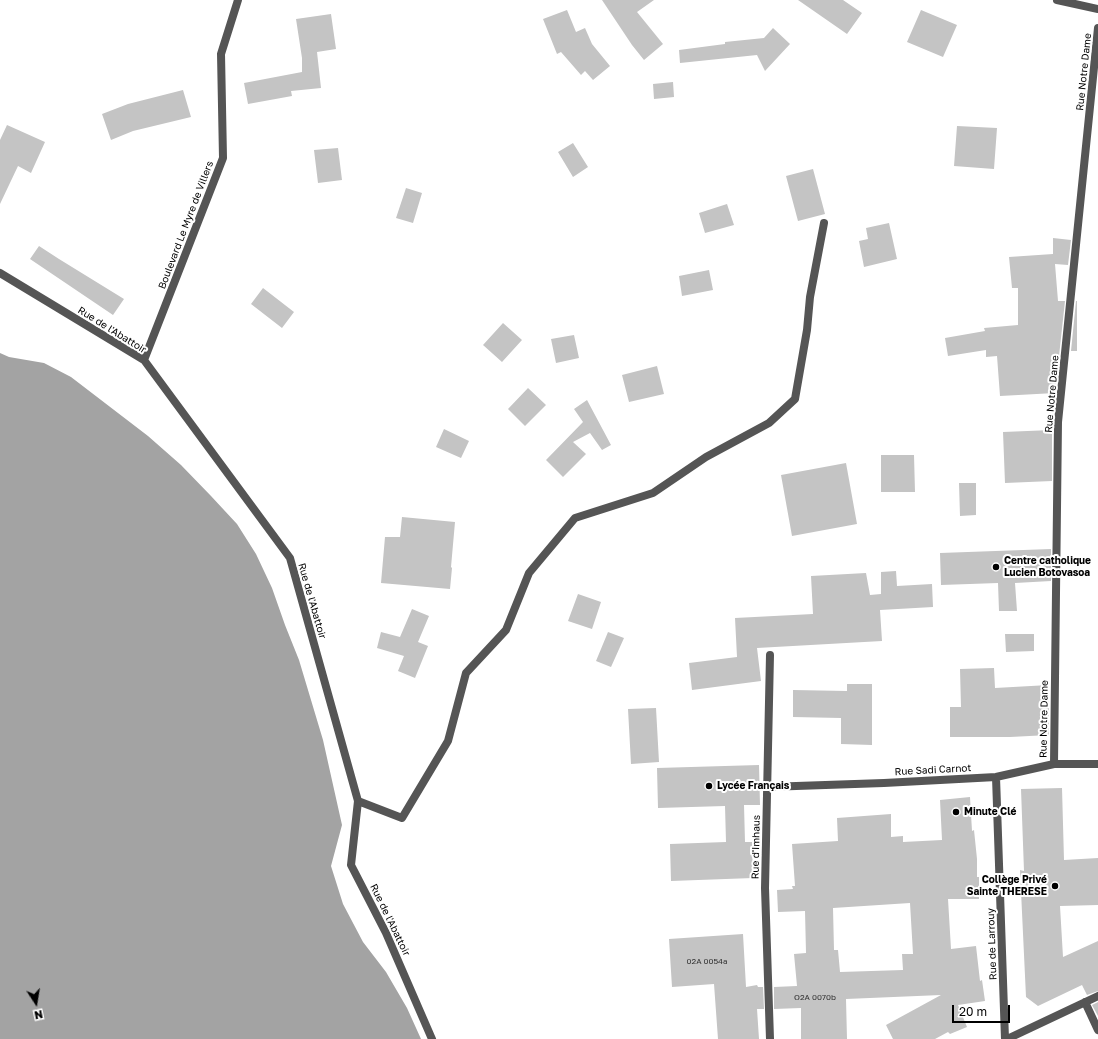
<!DOCTYPE html>
<html>
<head>
<meta charset="utf-8">
<style>
	body { margin:0 }
	#map { position:relative; width:1098px; height:1039px; overflow:hidden; background:#fff; font-family:"Golos Text",sans-serif }
	canvas { display:block }
	.north { position:absolute; left:16px; top:983px; width:40px; height:40px; -webkit-text-stroke:3px #fff; paint-order:stroke; rotate:168deg; font-size:11px; font-weight:700; line-height:16px; text-align:center; color:#000 }
	.north::after { content:''; display:block; margin:auto; width:14px; height:18px; background:#000; clip-path:polygon(50% 0,100% 100%,50% 72%,0 100%) }
	.scale { position:absolute; left:952px; top:1005px; width:58px; height:18px; box-sizing:border-box; border:2px solid #000; border-top:0; padding-left:5px; font-size:12px; line-height:14px; white-space:nowrap; color:#000; -webkit-text-stroke:3px #fff; paint-order:stroke }
</style>
</head>
<body>
<div id="map">
<canvas width="1098" height="1039"></canvas>
<div class="north">N</div>
<div class="scale">20 m</div>
</div>
<script>
const ctx = document.querySelector('canvas').getContext('2d');
ctx.lineJoin = 'round';
function fill(path, color) { ctx.fillStyle = color; ctx.fill(path, 'evenodd'); }
const shape = rows => new Path2D(rows.map(r => 'M' + r).join(''));
function stroke(path, color, width, dash) { ctx.strokeStyle = color; ctx.lineWidth = width; ctx.lineCap = dash ? 'butt' : 'round'; ctx.setLineDash(dash || []); ctx.stroke(path); }
function write(font, color, halo, rows, align = 'center') {
  ctx.font = font + ' "Golos Text",sans-serif'; ctx.lineWidth = 4; ctx.setLineDash([]); ctx.textBaseline = 'middle'; ctx.strokeStyle = halo; ctx.fillStyle = color; for (const [text, x, y, turn = 0] of rows) {
    ctx.save(); ctx.translate(x, y); ctx.rotate((+turn || 0) * Math.PI / 180); ctx.textAlign = isNaN(turn) ? turn : align; if (halo) ctx.strokeText(text, 0, 0); ctx.fillText(text, 0, 0); ctx.restore();
  }
}
fill(shape([
	[0,353,9,357,44,363,71,377,148,436,181,465,211,496,237,524,256,554,272,588,285,625,299,660,323,740,342,825,331,866,343,904,363,942,386,972,407,1008,421,1039,0,1039]
]), '#a3a3a3');
fill(shape([
	[602,0,654,0,637,12,663,44,644,60,632,45],
	[798,0,843,0,862,13,847,34],
	[567,10,576,32,585,28,592,44,610,66,593,80,585,71,581,75,561,52,557,54,543,19],
	[921,10,957,25,943,57,907,42],
	[331,14,336,49,317,52,321,88,291,91,292,96,248,104,244,83,302,72,302,58,296,19],
	[773,28,790,44,765,71,757,55,680,63,679,50,725,44,725,42,764,38],
	[673,82,674,97,654,99,653,84],
	[183,90,191,117,133,131,111,140,102,114,128,104],
	[7,125,45,142,31,173,18,166,0,204,0,140],
	[957,126,997,128,994,169,954,166],
	[573,143,588,167,573,177,558,152],
	[338,148,342,180,318,183,314,150],
	[813,169,825,214,798,221,786,176],
	[406,188,422,193,413,223,396,218],
	[727,204,734,225,705,233,699,213],
	[889,223,897,259,864,267,859,241,868,239,866,228],
	[1053,238,1071,240,1068,265,1055,264,1058,301,1065,301,1055,393,1000,396,997,356,986,357,986,350,948,356,945,338,985,331,984,328,1018,325,1018,288,1012,288,1009,257,1053,254],
	[39,246,59,259,124,299,113,315,30,259],
	[709,270,713,290,682,296,679,276],
	[263,288,294,312,282,328,251,304],
	[1076,301,1077,301,1077,351,1071,351],
	[503,323,522,340,502,362,483,345],
	[574,335,579,358,556,363,551,339],
	[657,366,664,394,629,402,622,375],
	[528,388,546,405,525,426,508,409],
	[587,400,611,445,602,450,590,433,573,442,586,454,563,477,546,460,583,422,574,409],
	[444,429,469,441,461,458,436,447],
	[1052,430,1052,481,1005,483,1003,432],
	[881,455,914,455,915,492,881,492],
	[846,463,857,524,792,536,781,475],
	[959,483,976,483,976,515,960,516],
	[402,517,455,522,451,567,452,568,450,589,381,583,385,537,400,537],
	[1051,549,1051,581,1015,583,1017,611,999,611,998,583,941,585,940,553],
	[896,571,897,586,932,584,933,607,880,610,882,641,757,648,761,681,692,690,689,663,737,657,735,618,813,614,811,576,866,573,870,595,881,594,881,572],
	[578,594,601,602,592,629,568,621],
	[412,609,429,616,418,642,428,646,415,678,398,671,404,656,377,648,381,632,400,637],
	[608,632,624,638,611,667,596,661],
	[1005,634,1034,634,1034,651,1006,652],
	[994,668,995,688,1049,685,1049,735,1010,737,950,737,950,707,961,707,960,669],
	[847,684,872,684,872,745,841,744,841,718,793,717,793,690,847,691],
	[656,708,659,762,631,764,628,709],
	[759,765,760,805,744,805,745,842,752,842,753,878,671,881,670,844,726,842,725,806,658,808,657,768],
	[1062,788,1064,860,1098,858,1098,905,1060,906,1063,957,1098,941,1098,991,1087,995,1082,985,1038,1006,1026,997,1020,870,1024,871,1021,789],
	[970,797,972,831,974,830,977,859,977,877,979,877,979,899,948,899,951,949,976,946,980,981,982,980,985,1001,958,1005,967,1027,950,1034,948,1032,935,1039,893,1039,886,1025,941,995,846,999,847,1039,801,1039,801,1008,774,1009,774,987,797,986,794,954,806,953,805,911,778,912,777,890,793,889,792,886,795,886,792,844,838,841,837,818,891,814,891,837,903,836,903,842,942,840,940,800],
	[910,903,913,954,902,954,903,970,840,972,838,950,834,950,833,908],
	[743,934,746,987,757,985,758,987,763,987,764,1009,757,1009,759,1039,718,1039,714,984,672,987,669,939],
	[1098,1002,1098,1016,1092,1005]
]), '#c4c4c4');
stroke(shape([
	[1057,0,1098,9],
	[0,273,144,360,290,558,358,801,351,865,386,933,432,1039],
	[144,360,223,158,221,54,238,0],
	[1054,764,1058,422,1098,28],
	[996,777,1005,1039],
	[767,787,884,783,996,777,1054,764,1098,764],
	[358,801,402,818,448,741,466,673,506,630,529,573,575,518,653,493,706,457,769,423,795,399,807,330,810,297,824,223],
	[1085,1002,1098,1030],
	[770,1039,765,888,770,655],
	[1007,1039,1098,996]
]), '#555', 8);
for (const [x, y, r, color] of [
	[996,567,4,"#000"],
	[709,786,4,"#000"],
	[956,812,4,"#000"],
	[1055,886,4,"#000"]
]) { const dot = new Path2D(); dot.arc(x, y, r, 0, 2 * Math.PI); ctx.fillStyle = color; ctx.fill(dot); stroke(dot, '#fff', 1.5); }
write('8px', '#313131', null, [
	["02A 0054a",707,961],
	["O2A 0070b",815,997]
]);
write('10px', '#000', '#fff', [
	["Rue Notre Dame",1084,72,-84],
	["Boulevard Le Myre de Villers",186,225,-69],
	["Rue de l'Abattoir",112,330,32],
	["Rue Notre Dame",1052,394,-85],
	["Rue de l'Abattoir",312,601,74],
	["Rue Notre Dame",1044,719,-89],
	["Rue Sadi Carnot",933,770,-3],
	["Rue d'Imhaus",756,847,-89],
	["Rue de l'Abattoir",390,920,64],
	["Rue de Larrouy",992,944,-92]
]);
write('bold 10px', '#000', '#fff', [
	["Centre catholique",1004,561],
	["Lucien Botovasoa",1004,573],
	["Lycée Français",717,786],
	["Minute Clé",964,812],
	["Collège Privé",1047,880,"right"],
	["Sainte THERESE",1047,892,"right"]
], 'left');
</script>
</body>
</html>
